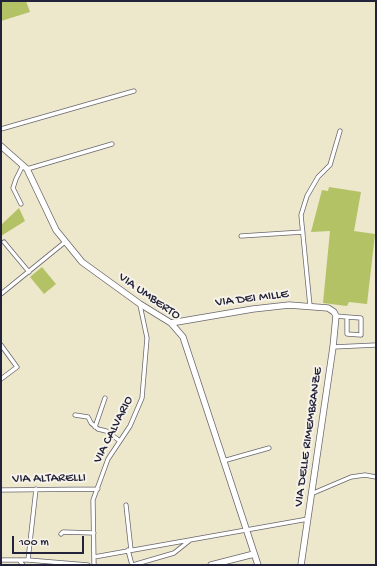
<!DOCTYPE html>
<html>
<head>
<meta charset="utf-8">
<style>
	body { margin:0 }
	#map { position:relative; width:377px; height:566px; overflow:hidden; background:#ede7cc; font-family:"Gochi Hand",sans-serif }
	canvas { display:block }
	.frame { position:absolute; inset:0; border:2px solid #22223b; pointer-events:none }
	.scale { position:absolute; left:12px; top:536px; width:72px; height:18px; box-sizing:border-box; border:2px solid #22223b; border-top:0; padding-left:5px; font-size:12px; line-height:14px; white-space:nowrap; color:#22223b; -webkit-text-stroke:3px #f7f3e8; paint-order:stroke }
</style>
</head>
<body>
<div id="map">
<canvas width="377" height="566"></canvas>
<div class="frame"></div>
<div class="scale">100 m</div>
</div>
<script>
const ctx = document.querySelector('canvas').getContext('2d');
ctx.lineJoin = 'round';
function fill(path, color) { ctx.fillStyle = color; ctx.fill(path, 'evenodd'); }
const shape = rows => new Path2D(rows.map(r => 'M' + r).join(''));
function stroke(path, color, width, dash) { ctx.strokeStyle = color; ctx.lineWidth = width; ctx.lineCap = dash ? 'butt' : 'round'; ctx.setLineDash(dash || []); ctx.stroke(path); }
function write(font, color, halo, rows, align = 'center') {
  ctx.font = font + ' "Gochi Hand",sans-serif'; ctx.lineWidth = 4; ctx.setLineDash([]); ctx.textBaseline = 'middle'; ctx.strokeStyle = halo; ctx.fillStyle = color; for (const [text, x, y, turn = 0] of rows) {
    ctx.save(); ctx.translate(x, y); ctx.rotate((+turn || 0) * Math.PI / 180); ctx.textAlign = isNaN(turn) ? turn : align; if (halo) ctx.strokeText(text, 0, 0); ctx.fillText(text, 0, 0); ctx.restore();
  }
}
fill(shape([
	[1,1,26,1,30,12,1,21],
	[329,187,361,192,354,231,375,234,367,304,349,302,347,306,323,303,330,231,311,232,322,190,328,191],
	[19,208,25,221,1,236,1,225],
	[42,267,56,284,44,294,30,277]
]), '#b3c264');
const street = shape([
	[1,129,134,91],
	[27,169,112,144],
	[21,204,13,188,16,179,23,165],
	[241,236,303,232],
	[4,242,29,272],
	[1,294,65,242],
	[310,306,301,215,307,196,318,177,330,165,340,131],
	[336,316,347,317,361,318,361,335,347,334,347,317],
	[1,345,17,367,1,379],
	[333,347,376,345],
	[75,415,88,417,91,423,98,429,106,431,120,441],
	[95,427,105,398],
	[223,461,269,448],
	[1,490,98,489],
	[311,494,351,477,365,475,376,477],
	[126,505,131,550],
	[61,534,63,532,94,533],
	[128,550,132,565],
	[94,557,308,519],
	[1,560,28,560,88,565],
	[19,560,23,565],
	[28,560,36,489],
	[94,565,93,500,108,459,130,426,142,398,147,338,140,305],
	[133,565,174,553,189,541]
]);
const secondary = shape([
	[1,146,27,169,56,230,82,262,140,304,171,323,183,337,258,565],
	[171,323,253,309,289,305,328,308,334,312,336,316,333,347,301,565],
	[211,565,254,554]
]);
stroke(street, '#69676e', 5);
stroke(secondary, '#69676e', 7);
stroke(street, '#fff', 3.5);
stroke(secondary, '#fff', 5.5);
write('13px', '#22223b', '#f7f3e8', [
	["VIA UMBERTO",149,297,35],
	["VIA DEI MILLE",252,299,-7],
	["VIA CALVARIO",114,430,-63],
	["VIA DELLE RIMEMBRANZE",309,437,-82],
	["VIA ALTARELLI",49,479,-1]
]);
</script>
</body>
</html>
